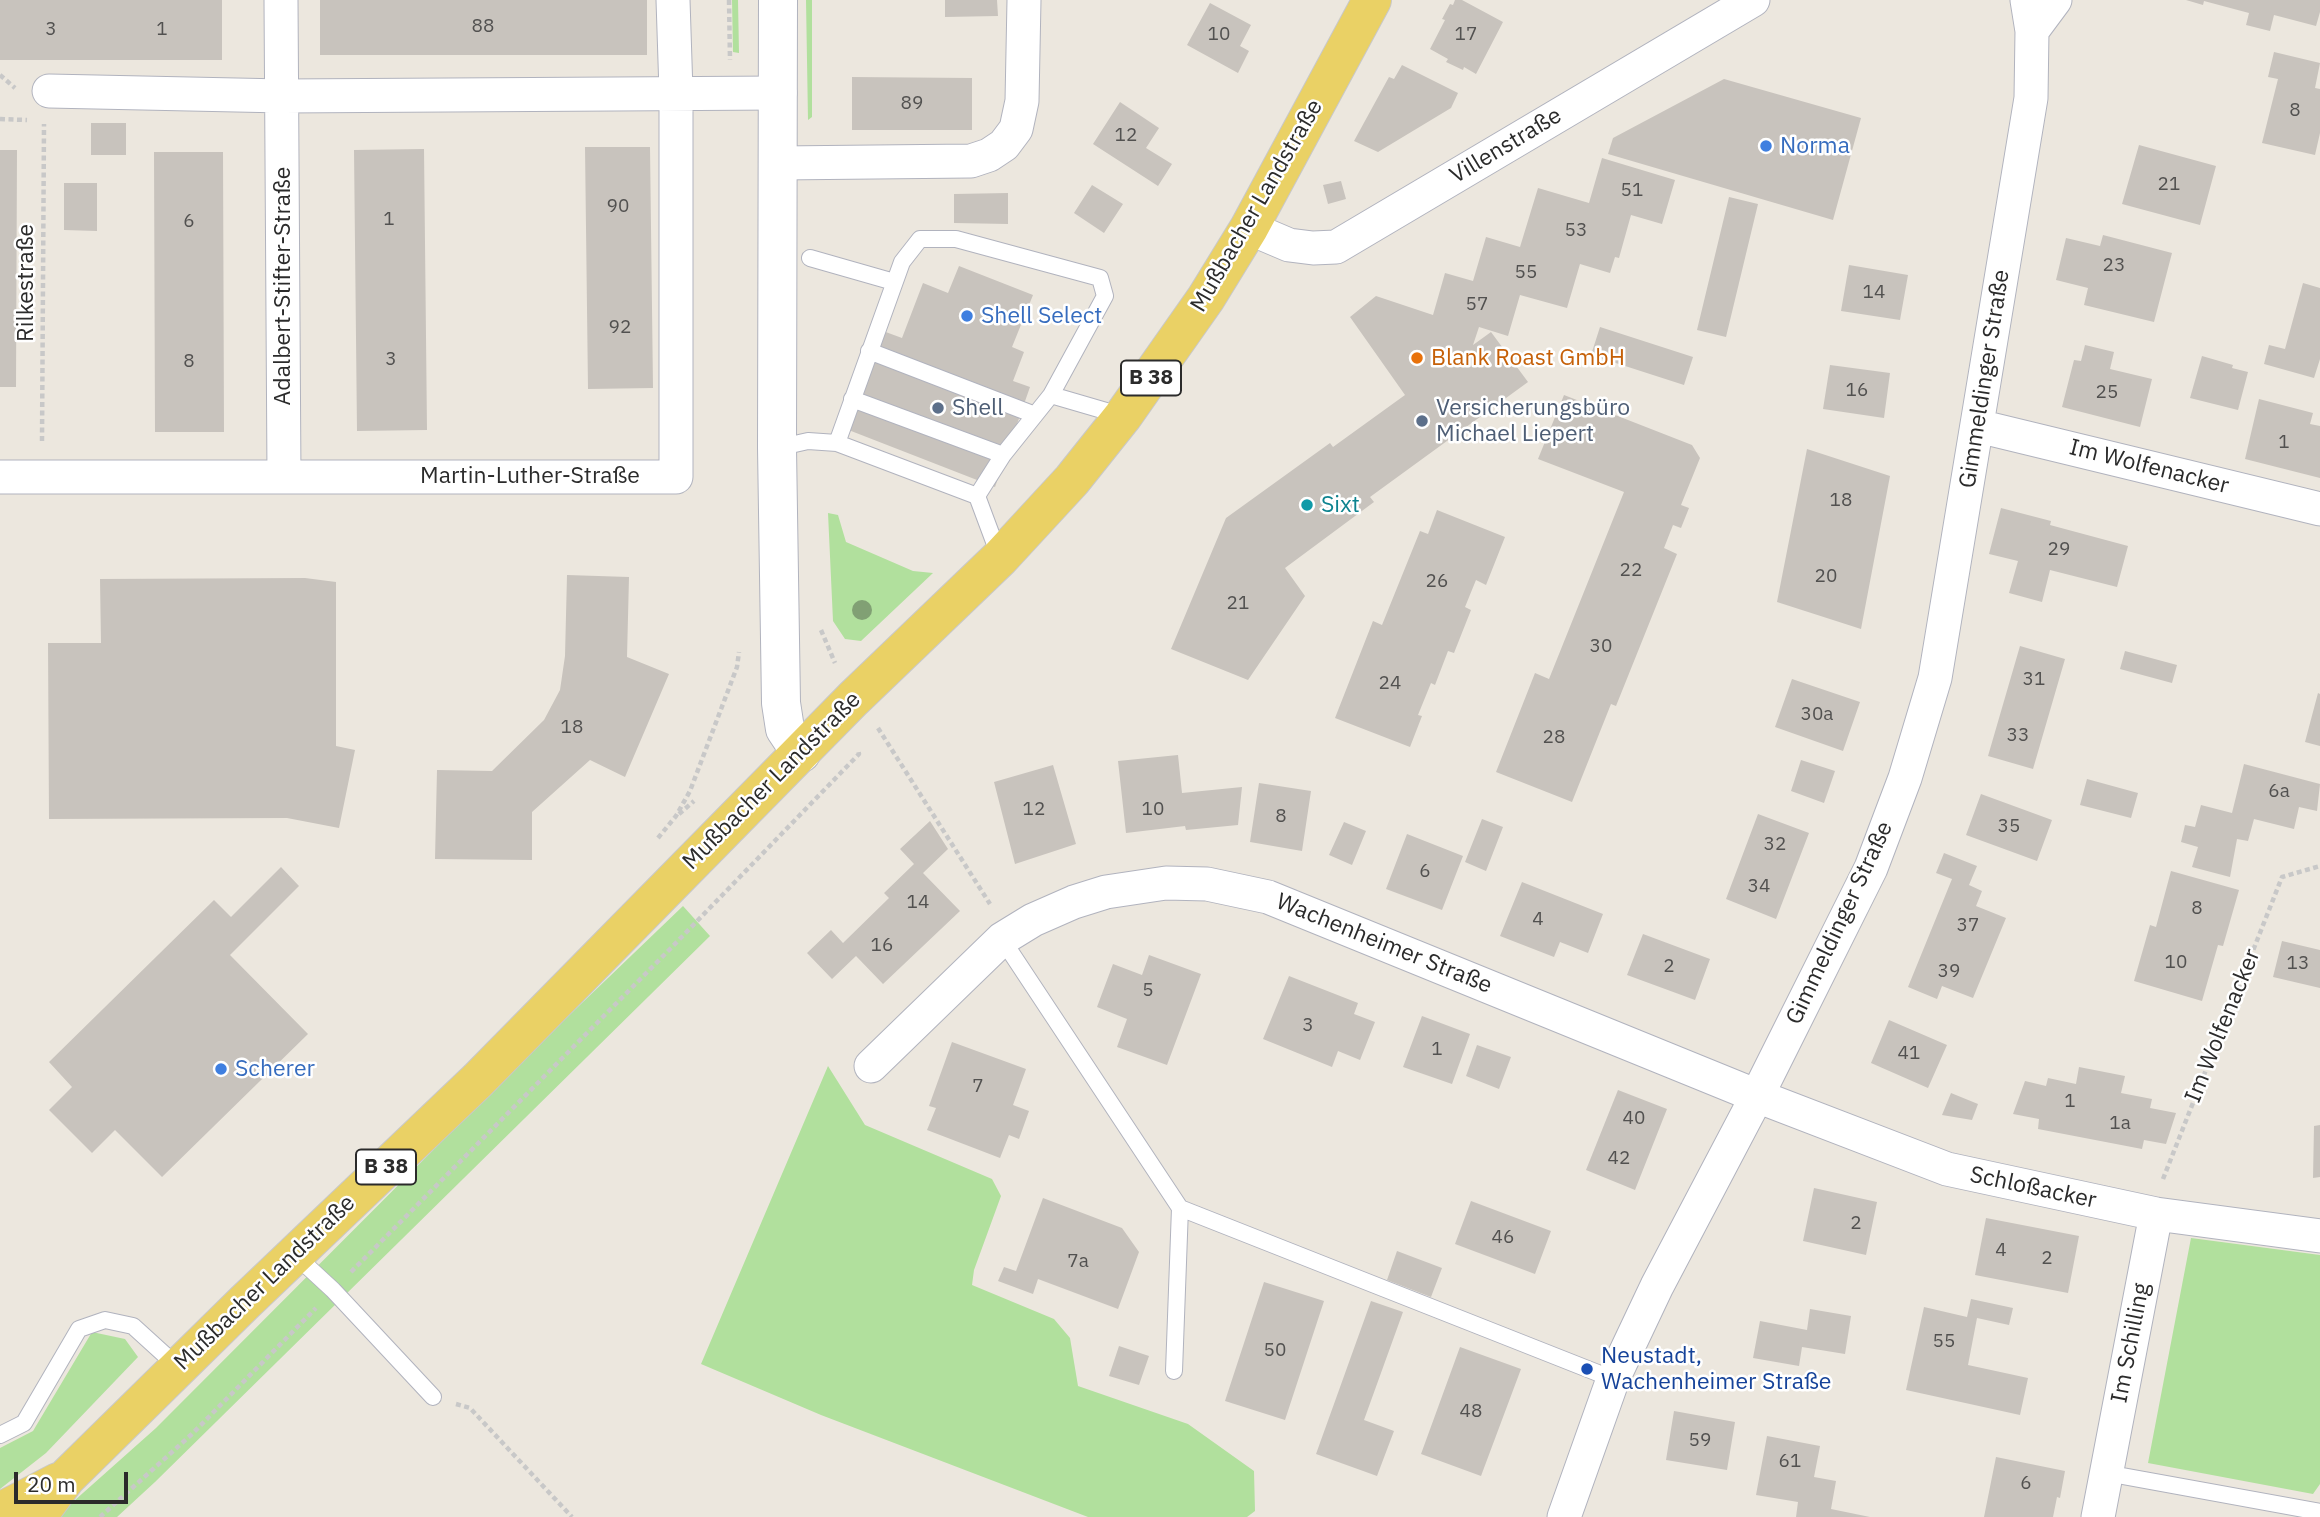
<!DOCTYPE html>
<html>
<head>
<meta charset="utf-8">
<style>
	body { margin:0 }
	#map { position:relative; width:2320px; height:1517px; overflow:hidden; background:#ece7de; font-family:"IBM Plex Sans",sans-serif }
	canvas { display:block }
	.scale { position:absolute; left:14px; top:1472px; width:114px; height:32px; box-sizing:border-box; border:4px solid #2b2b2b; border-top:0; padding-left:9px; font-size:21px; line-height:24px; white-space:nowrap; color:#2b2b2b; -webkit-text-stroke:5px #fff; paint-order:stroke }
</style>
</head>
<body>
<div id="map">
<canvas width="2320" height="1517"></canvas>
<div class="scale">20 m</div>
</div>
<script>
const ctx = document.querySelector('canvas').getContext('2d');
ctx.lineJoin = 'round';
function fill(path, color) { ctx.fillStyle = color; ctx.fill(path, 'evenodd'); }
const shape = rows => new Path2D(rows.map(r => 'M' + r).join(''));
function stroke(path, color, width, dash) { ctx.strokeStyle = color; ctx.lineWidth = width; ctx.lineCap = dash ? 'butt' : 'round'; ctx.setLineDash(dash || []); ctx.stroke(path); }
function write(font, color, halo, rows, align = 'center') {
  ctx.font = font + ' "IBM Plex Sans",sans-serif'; ctx.lineWidth = 5; ctx.setLineDash([]); ctx.textBaseline = 'middle'; ctx.strokeStyle = halo; ctx.fillStyle = color; for (const [text, x, y, turn = 0] of rows) {
    ctx.save(); ctx.translate(x, y); ctx.rotate((+turn || 0) * Math.PI / 180); ctx.textAlign = isNaN(turn) ? turn : align; if (halo) ctx.strokeText(text, 0, 0); ctx.fillText(text, 0, 0); ctx.restore();
  }
}
fill(shape([
	[732,0,738,0,739,53,733,52],
	[806,0,812,0,812,117,808,120],
	[828,513,838,515,846,542,913,571,933,573,861,641,845,639,833,621],
	[683,906,710,936,155,1482,117,1517,56,1517,156,1428,534,1049],
	[828,1066,865,1125,992,1179,1001,1196,974,1270,972,1285,1054,1319,1070,1338,1078,1386,1188,1424,1254,1471,1255,1511,1247,1517,1088,1517,821,1415,701,1364],
	[2191,1238,2320,1255,2320,1484,2313,1494,2148,1463],
	[92,1332,125,1339,138,1357,46,1453,0,1489,0,1448,33,1431]
]), '#b1e09d');
fill(shape([
	[0,0,222,0,222,60,0,60],
	[320,0,647,0,647,55,320,55],
	[945,0,997,0,998,16,945,17],
	[1455,0,1462,0,1503,22,1476,74,1464,67,1463,70,1446,62,1448,59,1430,49,1445,20,1442,19,1450,4,1453,5],
	[2186,0,2320,0,2320,12,2316,26,2274,15,2270,31,2246,25,2249,13,2204,1,2203,5],
	[1210,3,1251,25,1240,46,1249,51,1238,73,1187,45],
	[2274,52,2320,63,2315,88,2320,89,2320,133,2315,155,2262,143,2278,79,2268,77],
	[1402,65,1458,93,1451,108,1378,152,1354,141,1389,77,1394,79],
	[852,77,972,78,972,130,852,130],
	[1724,79,1861,118,1833,220,1608,154,1613,138],
	[1120,102,1159,128,1146,148,1172,164,1158,186,1093,144],
	[91,123,126,123,126,155,91,155],
	[2139,145,2216,166,2200,225,2122,204],
	[585,147,650,147,653,388,588,389],
	[424,149,427,430,357,431,354,150],
	[0,150,17,150,16,387,0,387],
	[154,152,223,152,224,432,155,432],
	[1602,158,1675,180,1662,224,1631,215,1619,258,1615,257,1610,273,1580,264,1567,308,1520,295,1508,336,1479,327,1473,345,1491,332,1528,382,1370,497,1374,502,1285,568,1305,596,1248,680,1171,649,1226,518,1330,443,1333,447,1405,395,1350,317,1376,296,1433,315,1445,273,1473,281,1486,237,1520,247,1538,188,1589,203],
	[1341,181,1346,199,1328,204,1323,185],
	[64,183,97,183,97,231,64,230],
	[1092,185,1123,204,1104,233,1074,213],
	[1008,193,1008,224,954,223,954,194],
	[1729,197,1758,204,1726,337,1697,330],
	[2103,235,2172,253,2154,322,2084,305,2088,288,2056,280,2066,238,2100,246],
	[1849,265,1908,275,1900,320,1841,311],
	[959,266,1033,295,1012,347,1024,352,1013,381,1030,387,995,487,846,429,883,331,902,338,923,283,948,293],
	[2303,283,2320,288,2320,359,2314,378,2264,364,2269,345,2285,349],
	[1600,327,1693,357,1684,385,1591,355],
	[2085,345,2114,352,2110,369,2152,379,2140,427,2062,407,2074,360,2081,361],
	[2202,356,2233,365,2232,368,2248,372,2238,410,2190,398],
	[1830,365,1890,373,1884,418,1823,409],
	[1564,395,1692,445,1700,458,1681,505,1689,508,1681,528,1673,525,1664,548,1677,554,1616,706,1611,704,1572,802,1496,772,1535,673,1549,679,1624,492,1538,459],
	[2259,399,2313,413,2310,424,2320,426,2320,478,2245,459],
	[1807,449,1890,476,1861,629,1777,602],
	[2001,508,2051,521,2050,525,2128,546,2117,587,2050,570,2042,602,2009,593,2018,561,1989,554],
	[1437,510,1505,537,1486,585,1476,580,1465,607,1471,610,1454,653,1448,651,1435,685,1431,683,1418,715,1422,716,1410,747,1335,718,1373,621,1382,625,1420,531,1428,534],
	[567,575,629,577,627,657,669,674,625,777,590,760,532,812,532,860,435,859,437,770,492,771,544,720,560,690,565,656],
	[305,578,336,582,336,746,355,750,339,828,287,818,49,819,48,643,101,643,100,579],
	[2020,646,2065,659,2033,769,1988,756],
	[2125,651,2177,665,2172,683,2120,669],
	[1792,679,1860,702,1843,751,1775,727],
	[2318,693,2320,694,2320,746,2305,742],
	[1178,755,1182,793,1242,787,1238,825,1186,830,1185,826,1126,833,1118,761],
	[1801,760,1835,771,1824,803,1791,791],
	[2244,764,2320,784,2317,811,2299,807,2294,829,2254,819,2248,841,2237,839,2230,877,2192,867,2198,847,2181,842,2185,825,2195,827,2201,805,2232,813],
	[1053,765,1076,844,1015,864,994,782],
	[2087,779,2138,793,2131,818,2080,805],
	[1259,783,1311,791,1302,851,1250,842],
	[1981,794,2052,820,2037,861,1966,835],
	[1758,814,1809,833,1776,919,1726,899],
	[1482,819,1503,827,1486,871,1465,862],
	[930,821,948,849,923,873,960,911,883,984,856,956,832,979,807,953,831,930,843,943,889,898,884,893,914,864,900,849],
	[1344,822,1366,831,1352,865,1329,855],
	[1407,834,1463,856,1442,910,1386,889],
	[1944,853,1977,866,1969,885,1982,891,1976,906,2006,918,1973,998,1942,986,1937,999,1908,987,1952,879,1936,873],
	[281,867,299,886,230,955,308,1034,162,1177,115,1130,92,1153,49,1110,72,1087,49,1062,214,900,231,917],
	[2171,871,2239,890,2223,946,2218,945,2202,1001,2134,981,2150,925,2156,927],
	[1522,882,1603,914,1588,953,1560,942,1554,957,1500,936],
	[1643,934,1710,959,1695,1000,1627,975],
	[2282,941,2320,950,2320,988,2273,977],
	[1149,955,1201,974,1167,1065,1117,1047,1127,1019,1097,1007,1113,964,1142,975],
	[1289,976,1358,1003,1354,1014,1375,1022,1360,1060,1338,1051,1332,1067,1263,1039],
	[1422,1016,1470,1034,1452,1084,1403,1067],
	[1889,1020,1947,1045,1928,1088,1871,1063],
	[952,1042,1026,1069,1013,1105,1029,1111,1019,1139,1009,1135,1000,1158,927,1130,936,1108,929,1106],
	[1477,1045,1511,1057,1499,1089,1466,1076],
	[2079,1067,2125,1076,2121,1093,2152,1099,2150,1108,2176,1113,2166,1144,2144,1140,2142,1149,2038,1129,2039,1119,2013,1114,2025,1081,2046,1086,2048,1078,2076,1084],
	[1618,1090,1667,1109,1635,1190,1586,1170],
	[1951,1093,1978,1104,1972,1120,1942,1115],
	[2320,1125,2320,1177,2313,1178,2314,1126],
	[1814,1188,1877,1202,1866,1255,1803,1241],
	[1043,1198,1122,1228,1139,1252,1118,1309,1038,1279,1033,1294,998,1281,1004,1267,1016,1271],
	[1471,1201,1551,1231,1535,1274,1455,1244],
	[1986,1218,2079,1236,2068,1293,1975,1275],
	[1397,1251,1442,1268,1431,1297,1387,1280],
	[1264,1282,1324,1301,1285,1420,1225,1401],
	[1971,1299,2013,1308,2009,1325,1977,1318,1968,1365,2028,1378,2020,1415,1906,1390,1924,1307,1967,1317],
	[1371,1301,1403,1312,1364,1420,1394,1431,1377,1476,1316,1454],
	[1810,1309,1851,1316,1845,1354,1802,1347,1799,1366,1753,1358,1760,1321,1807,1330],
	[1119,1346,1149,1356,1139,1385,1109,1376],
	[1460,1347,1521,1369,1481,1476,1421,1454],
	[1674,1411,1735,1422,1727,1470,1666,1460],
	[1767,1436,1820,1446,1814,1477,1836,1481,1831,1509,1870,1517,1796,1517,1798,1502,1756,1495],
	[1996,1457,2065,1471,2060,1498,2057,1497,2053,1517,1984,1517]
]), '#c8c3bd');
const lane = shape([
	[810,258,894,282],
	[869,351,1035,415],
	[1051,395,1123,416],
	[852,399,1003,455],
	[837,443,902,262,920,239,956,239,1100,278,1105,296,1051,395,1003,455,977,496],
	[777,448,808,441,837,443,977,496,999,555],
	[1002,939,1180,1208,1174,1371],
	[1180,1208,1613,1379],
	[294,1254,333,1290,433,1397],
	[0,1435,24,1423,79,1329,105,1320,133,1326,177,1366],
	[2106,1473,2320,1512]
]);
const street = shape([
	[281,0,284,476],
	[2032,31,2055,0],
	[49,91,283,96,780,93],
	[779,163,971,161,989,155,1004,145,1016,129,1022,101,1024,0],
	[1249,228,1289,245,1313,248,1336,247,1753,0],
	[1978,426,2320,509],
	[0,477,676,477,676,92,673,0],
	[871,1066,1002,939,1033,920,1074,902,1106,892,1166,883,1207,884,1268,897,1757,1096,1947,1169,2156,1214,2320,1236],
	[1564,1517,1613,1379,1657,1286,1757,1096,1871,868,1905,778,1935,678,2031,98,2032,31,2027,0],
	[2098,1517,2156,1214]
]);
const secondary = shape([
	[778,0,777,448,781,703,785,729,801,753]
]);
const primary = shape([
	[0,1512,58,1482],
	[37,1517,66,1478,244,1303,478,1080,853,699,1000,558,1072,480,1123,416,1206,298,1249,228,1372,0]
]);
stroke(lane, '#b1b3be', 18);
stroke(street, '#b1b3be', 35);
stroke(secondary, '#b1b3be', 40);
stroke(primary, '#c8c8c8', 40);
stroke(shape([
	[729,0,730,60],
	[0,75,15,88],
	[0,119,27,120],
	[42,441,44,124],
	[821,630,835,663],
	[878,728,990,904],
	[679,814,694,801],
	[658,838,676,816,690,791,737,667,739,652],
	[2163,1179,2282,877,2320,866],
	[351,1272,671,948,859,754,858,749],
	[456,1404,470,1408,572,1517],
	[100,1517,192,1434,316,1308]
]), '#c8c8c8', 4.5, [5, 3.5]);
stroke(lane, '#fff', 16);
stroke(street, '#fff', 33);
stroke(secondary, '#fff', 38);
stroke(primary, '#ead165', 38);
ctx.fillStyle = '#81a074';
for (const [x, y] of [
	[862,610]
]) { ctx.beginPath(); ctx.arc(x, y, 10, 0, 2 * Math.PI); ctx.fill(); }
for (const [x, y, r, color] of [
	[1766,146,7,"#3f7fe0"],
	[967,316,7,"#3f7fe0"],
	[1417,358,7,"#e8710a"],
	[938,408,7,"#5c6f8a"],
	[1422,421,7,"#5c6f8a"],
	[1307,505,7,"#0f9aa8"],
	[221,1069,7,"#3f7fe0"],
	[1587,1369,7,"#1a4fb4"]
]) { const dot = new Path2D(); dot.arc(x, y, r, 0, 2 * Math.PI); ctx.fillStyle = color; ctx.fill(dot); stroke(dot, '#fff', 2.5); }
write('19px', '#525150', null, [
	["88",483,27],
	["3",51,30],
	["1",162,30],
	["10",1219,35],
	["17",1466,35],
	["89",912,104],
	["8",2295,111],
	["12",1126,136],
	["21",2169,185],
	["51",1632,191],
	["90",618,207],
	["1",389,220],
	["6",189,222],
	["53",1576,231],
	["23",2114,266],
	["55",1526,273],
	["14",1874,293],
	["57",1477,305],
	["92",620,328],
	["3",391,360],
	["8",189,362],
	["16",1857,391],
	["25",2107,393],
	["1",2284,443],
	["18",1841,501],
	["29",2059,550],
	["22",1631,571],
	["20",1826,577],
	["26",1437,582],
	["21",1238,604],
	["30",1601,647],
	["31",2034,680],
	["24",1390,684],
	["30a",1817,715],
	["18",572,728],
	["33",2018,736],
	["28",1554,738],
	["6a",2279,792],
	["12",1034,810],
	["10",1153,810],
	["8",1281,817],
	["35",2009,827],
	["32",1775,845],
	["6",1425,872],
	["34",1759,887],
	["14",918,903],
	["8",2197,909],
	["4",1538,920],
	["37",1968,926],
	["16",882,946],
	["10",2176,963],
	["13",2298,964],
	["2",1669,967],
	["39",1949,972],
	["5",1148,991],
	["3",1308,1026],
	["1",1437,1050],
	["41",1909,1054],
	["7",978,1087],
	["1",2070,1102],
	["40",1634,1119],
	["1a",2120,1124],
	["42",1619,1159],
	["2",1856,1224],
	["46",1503,1238],
	["4",2001,1251],
	["2",2047,1259],
	["7a",1078,1262],
	["55",1944,1342],
	["50",1275,1351],
	["48",1471,1412],
	["59",1700,1441],
	["61",1790,1462],
	["6",2026,1484]
]);
for (const [x, y, w] of [
	[1151,378,60],
	[386,1167,60]
]) { const box = new Path2D(); box.roundRect(x - w / 2, y - 17.5, w, 35, 5); ctx.fillStyle = '#fff'; ctx.fill(box); stroke(box, '#2b2b2b', 2); }
write('bold 21px', '#2b2b2b', null, [
	["B 38",1151,378],
	["B 38",386,1167]
]);
write('23px', '#2b2b2b', '#fff', [
	["Villenstraße",1506,146,-31],
	["Mußbacher Landstraße",1257,206,-60],
	["Rilkestraße",26,283,-90],
	["Adalbert-Stifter-Straße",283,286,-90],
	["Gimmeldinger Straße",1985,379,-81],
	["Im Wolfenacker",2149,467,14],
	["Martin-Luther-Straße",530,476],
	["Mußbacher Landstraße",772,781,-45],
	["Gimmeldinger Straße",1840,923,-65],
	["Wachenheimer Straße",1384,944,22],
	["Im Wolfenacker",2223,1026,-68],
	["Schloßacker",2033,1188,12],
	["Mußbacher Landstraße",265,1283,-44],
	["Im Schilling",2131,1343,-79]
]);
write('23px', '#366cbe', '#fff', [
	["Norma",1780,146],
	["Shell Select",981,316],
	["Scherer",235,1069]
], 'left');
write('23px', '#c56008', '#fff', [
	["Blank Roast GmbH",1431,358]
], 'left');
write('23px', '#4e5e75', '#fff', [
	["Shell",952,408],
	["Versicherungsbüro",1436,408],
	["Michael Liepert",1436,434]
], 'left');
write('23px', '#0d838f', '#fff', [
	["Sixt",1321,505]
], 'left');
write('23px', '#164399', '#fff', [
	["Neustadt,",1601,1356],
	["Wachenheimer Straße",1601,1382]
], 'left');
</script>
</body>
</html>
